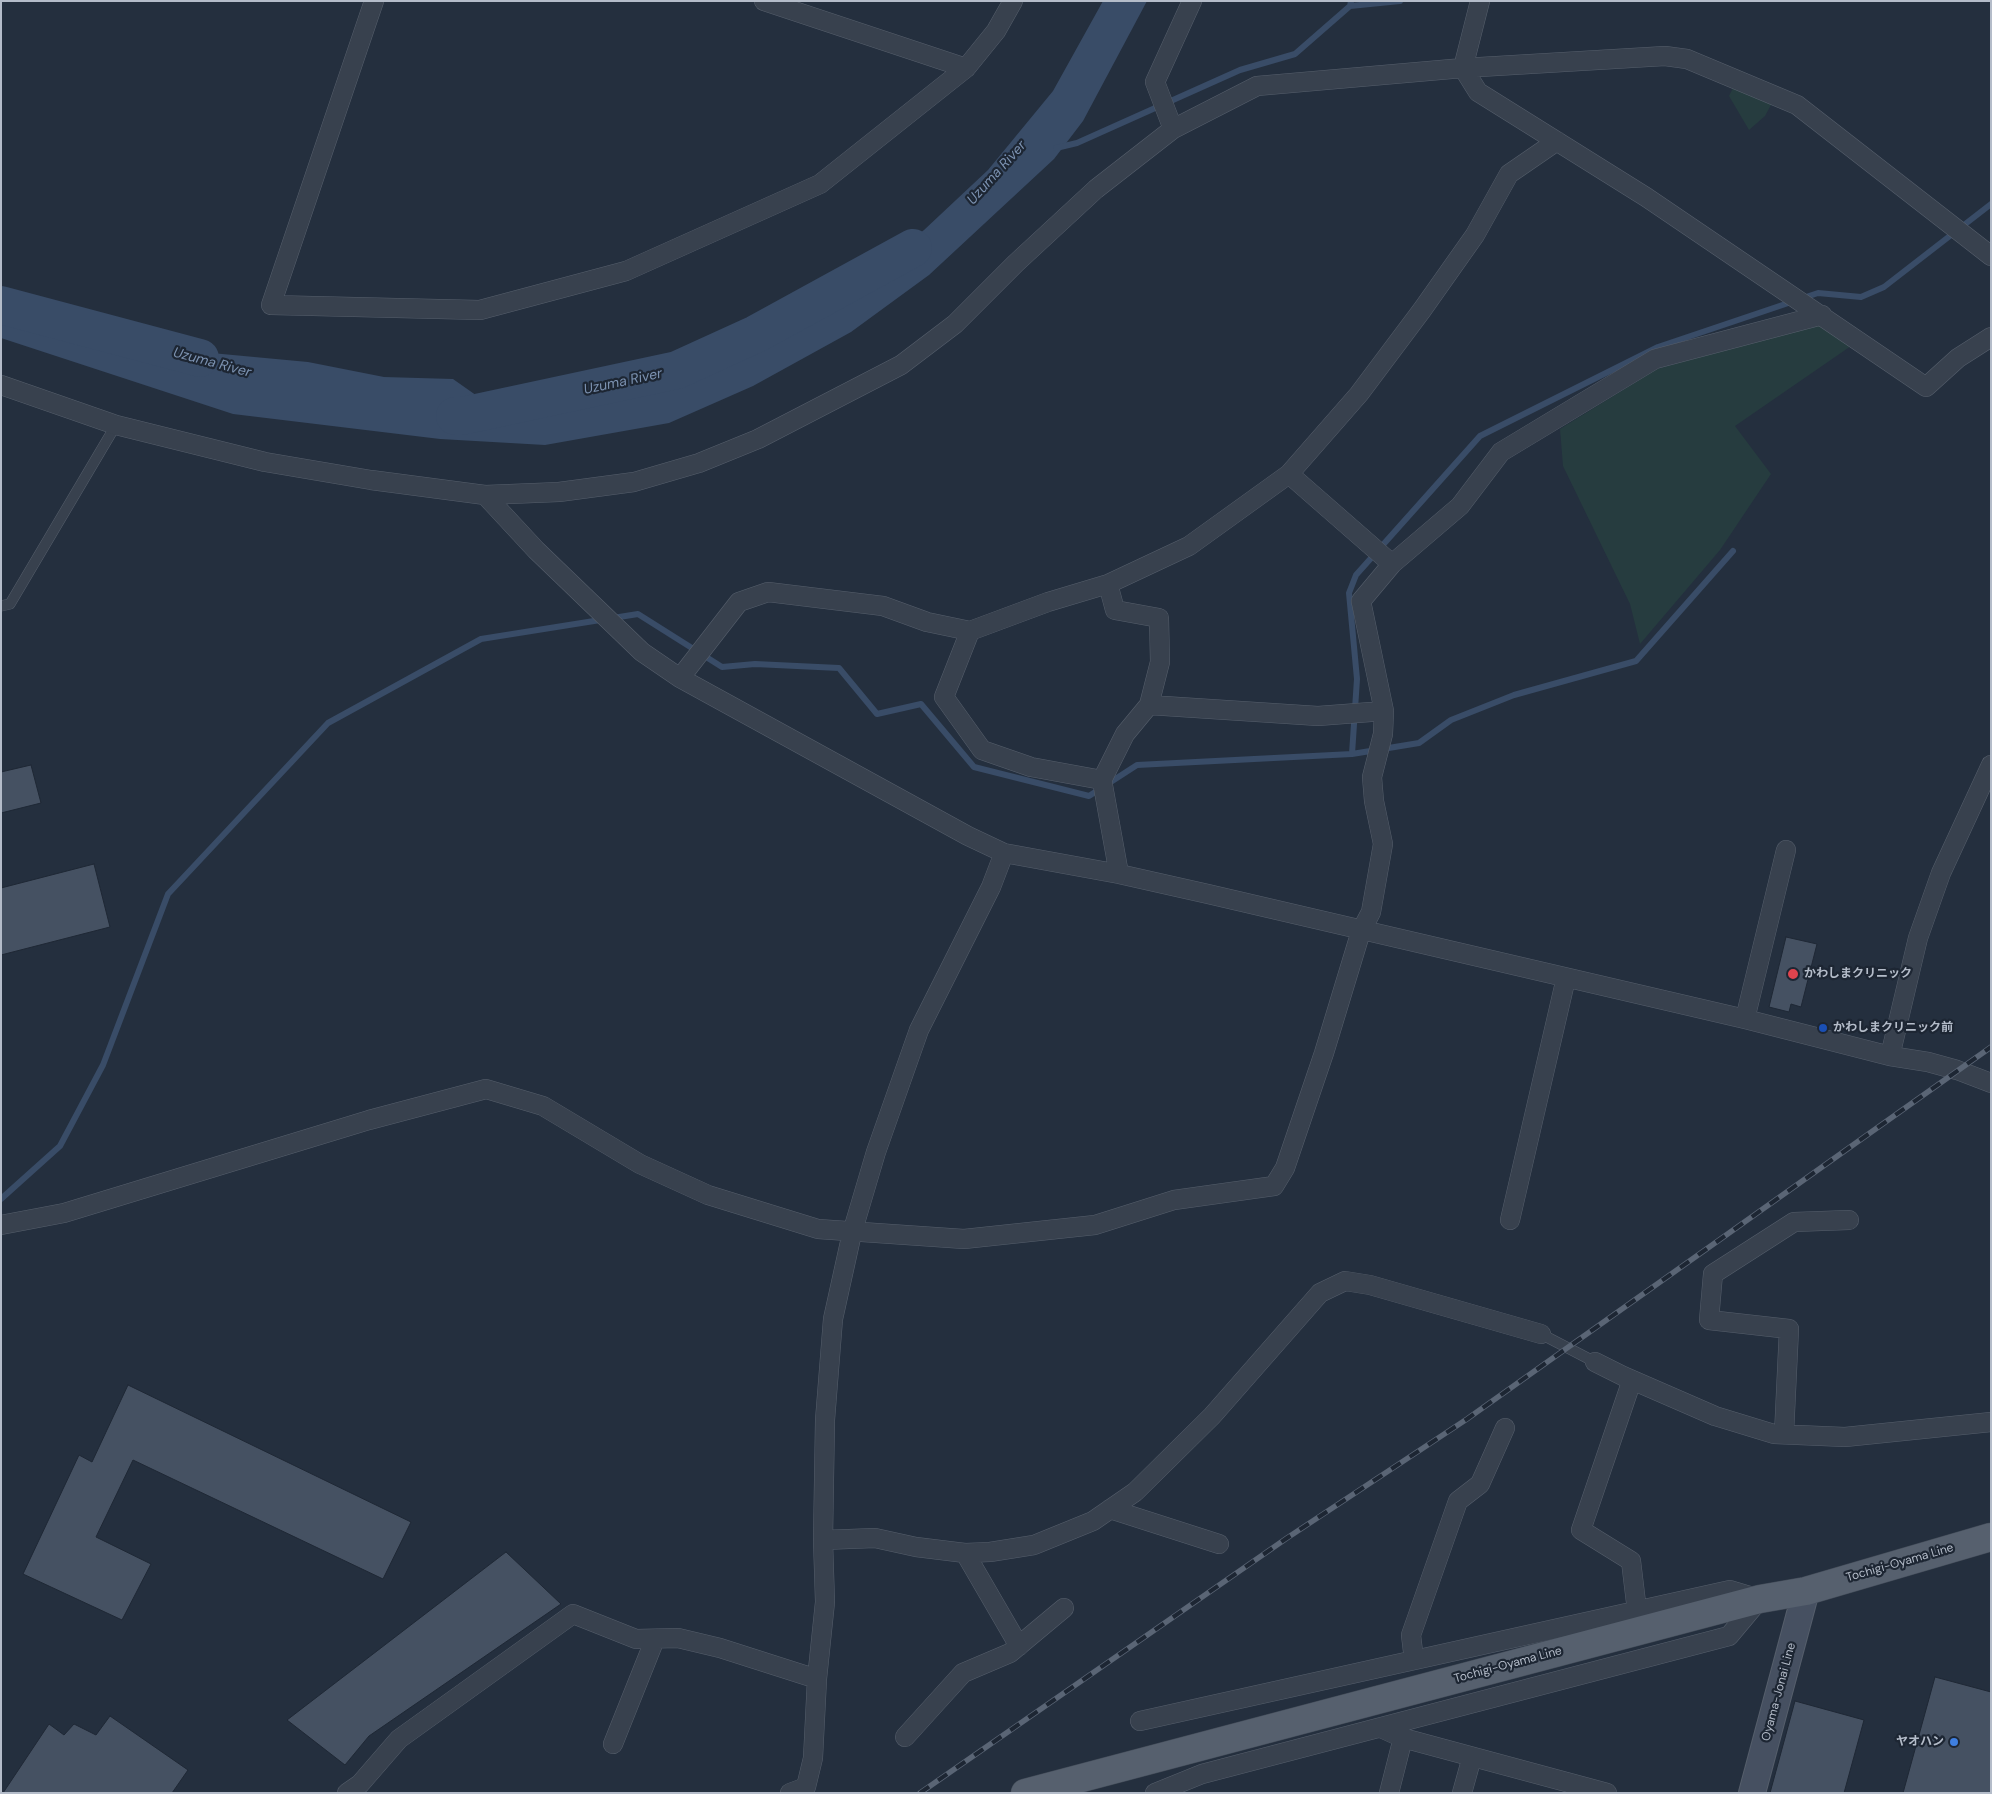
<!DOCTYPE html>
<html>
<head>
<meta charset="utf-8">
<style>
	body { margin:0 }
	#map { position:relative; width:1992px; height:1794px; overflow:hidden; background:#242f3e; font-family:"DM Sans",sans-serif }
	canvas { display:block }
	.frame { position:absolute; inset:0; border:2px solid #b4bcc9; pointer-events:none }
</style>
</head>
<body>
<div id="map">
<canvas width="1992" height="1794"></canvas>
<div class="frame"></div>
</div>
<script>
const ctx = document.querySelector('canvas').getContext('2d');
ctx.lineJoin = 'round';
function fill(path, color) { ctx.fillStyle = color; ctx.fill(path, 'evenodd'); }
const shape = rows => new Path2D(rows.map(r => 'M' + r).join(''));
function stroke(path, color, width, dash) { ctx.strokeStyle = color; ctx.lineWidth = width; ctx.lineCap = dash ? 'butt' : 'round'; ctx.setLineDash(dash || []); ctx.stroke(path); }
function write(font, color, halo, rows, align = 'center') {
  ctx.font = font + ' "DM Sans","Noto Sans JP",sans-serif'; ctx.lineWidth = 4.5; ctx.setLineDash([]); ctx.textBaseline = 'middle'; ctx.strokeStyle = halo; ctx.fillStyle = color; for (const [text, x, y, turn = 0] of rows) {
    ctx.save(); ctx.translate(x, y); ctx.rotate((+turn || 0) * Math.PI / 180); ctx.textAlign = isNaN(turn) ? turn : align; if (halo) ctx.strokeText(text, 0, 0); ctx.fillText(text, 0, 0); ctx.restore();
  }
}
fill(shape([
	[1733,88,1772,103,1765,116,1749,130,1729,96],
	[1822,323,1851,346,1735,426,1771,474,1720,550,1640,644,1630,604,1563,466,1560,429,1657,369]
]), '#263c3f');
fill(shape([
	[1103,1,1147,1,1083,121,1054,159,929,275,851,332,753,386,669,423,545,445,440,439,233,414,1,338,1,287,108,336,190,351,308,362,384,377,453,379,480,398,527,414,592,404,683,383,752,355,827,307,924,230,988,170,1053,91]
]), '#394c67');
stroke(shape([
	[1350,6,1400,1],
	[1056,148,1077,143,1240,70,1295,54,1350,6,1351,1],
	[1352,754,1419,743,1451,720,1514,695,1636,661,1733,551],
	[1,1199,60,1146,103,1065,168,894,328,723,481,639,638,614,722,667,755,664,839,668,877,714,921,704,974,767,1089,796,1137,765,1352,754,1357,679,1349,593,1356,575,1480,436,1658,347,1818,293,1861,297,1884,287,1991,204]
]), '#394c67', 6);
stroke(shape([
	[1,305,200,358],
	[455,416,462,416,677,370,756,334,913,248]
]), '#394c67', 38);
const building = shape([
	[31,765,41,803,1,813,1,772,31,765],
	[94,864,110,927,1,955,1,888,94,864],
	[1786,937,1817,944,1801,1007,1791,1004,1789,1012,1769,1007,1786,937],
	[128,1385,411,1522,383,1579,133,1460,96,1537,151,1564,122,1620,23,1574,79,1455,92,1462,128,1385],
	[506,1552,561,1604,369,1736,345,1765,287,1720,506,1552],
	[1935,1677,1991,1692,1991,1793,1903,1793,1935,1677],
	[1795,1701,1864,1720,1844,1793,1770,1793,1795,1701],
	[110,1716,188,1770,172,1793,3,1793,49,1724,64,1735,74,1724,96,1735,110,1716]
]);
fill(building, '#455162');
stroke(building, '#1f2835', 1);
const service = shape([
	[1,606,10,604,116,425],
	[1541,1334,1595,1362]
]);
const minor = shape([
	[374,1,271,305,480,310,626,271,820,184,966,68,996,31,1013,1],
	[764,1,966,68],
	[1480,1,1463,68,1478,92,1646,197,1926,387,1958,358,1991,337],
	[1173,129,1155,82,1192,1],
	[1,385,116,425,265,462,371,480,485,495,536,550,642,652,680,678,968,836,1004,853,1119,874,1208,894,1745,1019,1890,1056,1928,1062,1957,1070,1991,1083],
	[1289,474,1392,564],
	[485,495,559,492,634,482,699,463,758,439,901,365,955,324,1016,263,1096,189,1173,129,1257,86,1463,68,1665,56,1687,59,1797,105,1991,256],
	[1108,584,1115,610,1159,618,1160,662,1149,705,1125,734,1102,780,1119,874],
	[970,631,944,697,982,750,1031,767,1102,780],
	[680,678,739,602,768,592,883,606,927,622,970,631,1048,602,1108,584,1189,546,1289,474,1359,394,1422,310,1475,235,1509,174,1557,141],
	[1149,705,1318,716,1384,711],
	[1745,1019,1786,850],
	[1890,1056,1918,938,1941,873,1991,765],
	[1510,1220,1566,978],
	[1,1225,64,1213,369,1120,486,1089,543,1106,640,1164,708,1195,818,1229,964,1239,1095,1225,1174,1200,1274,1186,1285,1168,1324,1053,1361,931,1371,912,1383,844,1374,801,1372,777,1383,734,1384,711,1361,601,1392,564,1460,506,1501,452,1655,359,1822,315],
	[1595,1362,1623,1376,1715,1416,1774,1434,1845,1437,1991,1422],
	[1632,1380,1581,1530,1631,1561,1637,1611],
	[1784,1434,1789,1329,1709,1320,1713,1274,1794,1222,1849,1220],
	[1110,1509,1219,1544],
	[823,1540,875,1538,916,1547,965,1553,990,1552,1034,1545,1093,1521,1135,1492,1212,1416,1320,1293,1345,1281,1370,1285,1541,1334],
	[965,1553,1019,1646],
	[1414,1660,1411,1635,1458,1501,1480,1484,1505,1428],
	[1140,1721,1730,1590,1760,1599,1729,1636,1202,1774,1155,1793],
	[1381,1728,1403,1738,1607,1793],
	[905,1737,963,1673,1010,1653,1064,1608],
	[613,1744,655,1639],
	[347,1793,360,1784,399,1739,573,1614,636,1639,678,1638,720,1648,817,1679],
	[790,1793,806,1787,813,1758,817,1679,825,1602,823,1540,825,1420,833,1319,852,1233,876,1152,919,1030,991,887,1004,853],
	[1389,1793,1403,1738],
	[1462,1793,1472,1757]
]);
const secondary = shape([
	[1752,1793,1806,1591]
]);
const primary = shape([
	[1025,1793,1760,1599,1806,1591,1991,1537]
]);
stroke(service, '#565f6c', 11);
stroke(minor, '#565f6c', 20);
stroke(secondary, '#565f6c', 28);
stroke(primary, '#414a57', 29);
stroke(service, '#38414e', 10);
stroke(minor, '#38414e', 19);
stroke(secondary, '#465061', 26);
stroke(primary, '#56606e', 28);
const rail = shape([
	[920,1793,1287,1538,1467,1419,1991,1047]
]);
stroke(rail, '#5a6575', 5.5);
stroke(rail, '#1d2633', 4, [11]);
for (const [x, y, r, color] of [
	[1793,974,6,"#e0444e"],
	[1823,1028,5,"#1a4fb4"],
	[1954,1742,5,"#3f7fe0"]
]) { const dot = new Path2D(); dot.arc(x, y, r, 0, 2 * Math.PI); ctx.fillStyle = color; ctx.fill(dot); stroke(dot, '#1d2633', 2); }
write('bold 12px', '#b4bcc9', '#1d2633', [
	["かわしまクリニック",1804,974],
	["かわしまクリニック前",1833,1028],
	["ヤオハン",1944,1742,"right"]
], 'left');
write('12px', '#b4bcc9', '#1d2633', [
	["Tochigi-Oyama Line",1900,1563,-16],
	["Tochigi-Oyama Line",1508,1665,-15],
	["Oyama-Jonai Line",1779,1692,-75]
]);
write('italic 14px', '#7c92b1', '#1d2633', [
	["Uzuma River",997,173,-48],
	["Uzuma River",212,363,15],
	["Uzuma River",623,382,-12]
]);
</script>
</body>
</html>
